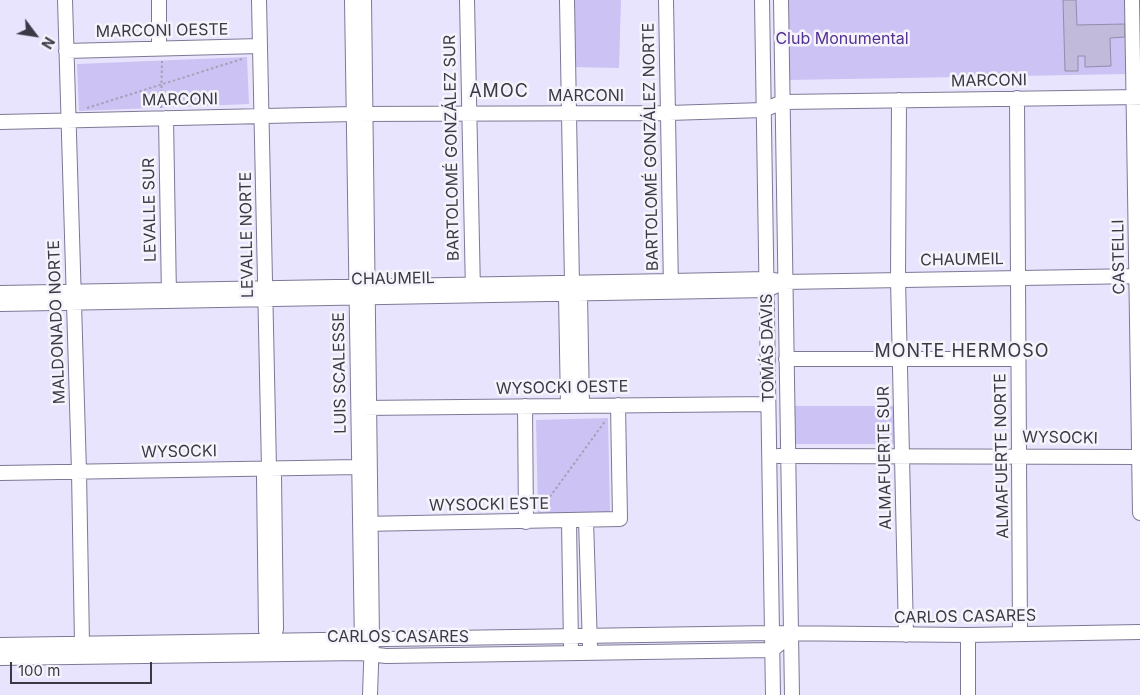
<!DOCTYPE html>
<html>
<head>
<meta charset="utf-8">
<style>
	body { margin:0 }
	#map { position:relative; width:1140px; height:695px; overflow:hidden; background:#e9e4fe; font-family:Inter,sans-serif }
	canvas { display:block }
	.north { position:absolute; left:10px; top:10px; width:50px; height:50px; -webkit-text-stroke:4px #f5f4fb; paint-order:stroke; rotate:121deg; font-size:14px; font-weight:700; line-height:20px; text-align:center; color:#3c3946 }
	.north::after { content:''; display:block; margin:auto; width:18px; height:22px; background:#3c3946; clip-path:polygon(50% 0,100% 100%,50% 72%,0 100%) }
	.scale { position:absolute; left:10px; top:662px; width:142px; height:22px; box-sizing:border-box; border:2px solid #3c3946; border-top:0; padding-left:6px; font-size:15px; line-height:18px; white-space:nowrap; color:#3c3946; -webkit-text-stroke:4px #f5f4fb; paint-order:stroke }
</style>
</head>
<body>
<div id="map">
<canvas width="1140" height="695"></canvas>
<div class="north">N</div>
<div class="scale">100 m</div>
</div>
<script>
const ctx = document.querySelector('canvas').getContext('2d');
ctx.lineJoin = 'round';
function fill(path, color) { ctx.fillStyle = color; ctx.fill(path, 'evenodd'); }
const shape = rows => new Path2D(rows.map(r => 'M' + r).join(''));
function stroke(path, color, width, dash) { ctx.strokeStyle = color; ctx.lineWidth = width; ctx.lineCap = dash ? 'butt' : 'round'; ctx.setLineDash(dash || []); ctx.stroke(path); }
function write(font, color, halo, rows, align = 'center') {
  ctx.font = font + ' Inter,sans-serif'; ctx.lineWidth = 5; ctx.setLineDash([]); ctx.textBaseline = 'middle'; ctx.strokeStyle = halo; ctx.fillStyle = color; for (const [text, x, y, turn = 0] of rows) {
    ctx.save(); ctx.translate(x, y); ctx.rotate((+turn || 0) * Math.PI / 180); ctx.textAlign = isNaN(turn) ? turn : align; if (halo) ctx.strokeText(text, 0, 0); ctx.fillText(text, 0, 0); ctx.restore();
  }
}
fill(shape([
	[574,0,621,0,619,68,573,67],
	[788,0,1127,0,1128,74,789,80],
	[247,57,249,104,79,111,77,64],
	[794,406,895,406,894,444,794,444],
	[608,418,610,512,538,514,536,420]
]), '#cdc2f4');
const building = shape([
	[1063,0,1076,0,1077,25,1125,24,1125,37,1110,38,1111,66,1085,67,1085,56,1078,56,1078,71,1065,71,1063,0]
]);
fill(building, '#c1bada');
stroke(building, '#938caa', 1);
const minor = shape([
	[65,0,79,471,82,644],
	[159,0,159,48],
	[259,0,269,468,264,477,266,631,272,641,276,629,274,476,269,468],
	[352,0,362,646],
	[364,0,372,638,370,695],
	[467,0,473,292],
	[567,0,572,284,566,295,568,406],
	[666,0,671,289],
	[762,0,773,695],
	[781,0,792,695],
	[1132,0,1140,513],
	[66,51,260,46],
	[1017,98,1020,634],
	[899,100,898,279,906,635],
	[166,118,169,297],
	[0,122,353,114,669,113,763,110,783,102,1140,97],
	[784,282,1140,276],
	[575,288,580,294,582,406],
	[0,293,671,281,767,279,784,282,767,290,0,304],
	[786,359,1018,359],
	[525,406,526,522],
	[361,408,768,404],
	[778,456,1140,457],
	[0,473,358,467],
	[586,520,590,647],
	[569,521,571,645],
	[362,524,620,519,618,405],
	[968,635,968,695],
	[0,645,771,633,968,635,1140,632],
	[0,658,360,653,386,656,772,650,790,635]
]);
stroke(minor, '#7f7895', 16);
stroke(shape([
	[87,108,242,59],
	[161,108,162,61],
	[541,509,606,420]
]), '#a6a1b6', 2, [2.5, 2.5]);
stroke(minor, '#fff', 14);
write('16px', '#3c3946', '#f5f4fb', [
	["MARCONI OESTE",162,31,-1],
	["MARCONI",989,81,-1],
	["MARCONI",586,96],
	["MARCONI",180,100,-1],
	["BARTOLOMÉ GONZÁLEZ NORTE",651,147,-91],
	["BARTOLOMÉ GONZÁLEZ SUR",452,148,-91],
	["LEVALLE SUR",150,210,-91],
	["LEVALLE NORTE",247,235,-91],
	["CASTELLI",1119,257,-91],
	["CHAUMEIL",962,260,-1],
	["CHAUMEIL",393,279,-1],
	["MALDONADO NORTE",57,322,-92],
	["TOMÁS DAVIS",768,348,-91],
	["LUIS SCALESSE",340,373,-91],
	["WYSOCKI OESTE",562,388,-1],
	["WYSOCKI",1060,438,1],
	["WYSOCKI",179,452,-1],
	["ALMAFUERTE NORTE",1002,456,-91],
	["ALMAFUERTE SUR",885,458,-91],
	["WYSOCKI ESTE",489,505,-1],
	["CARLOS CASARES",965,617,-1],
	["CARLOS CASARES",398,637]
]);
write('16px', '#553392', '#f5f4fb', [
	["Club Monumental",842,39]
]);
ctx.letterSpacing = '1px';
write('18px', '#3c3946', '#f5f4fb', [
	["AMOC",499,92],
	["MONTE HERMOSO",962,352]
]);
ctx.letterSpacing = '0px';
</script>
</body>
</html>
